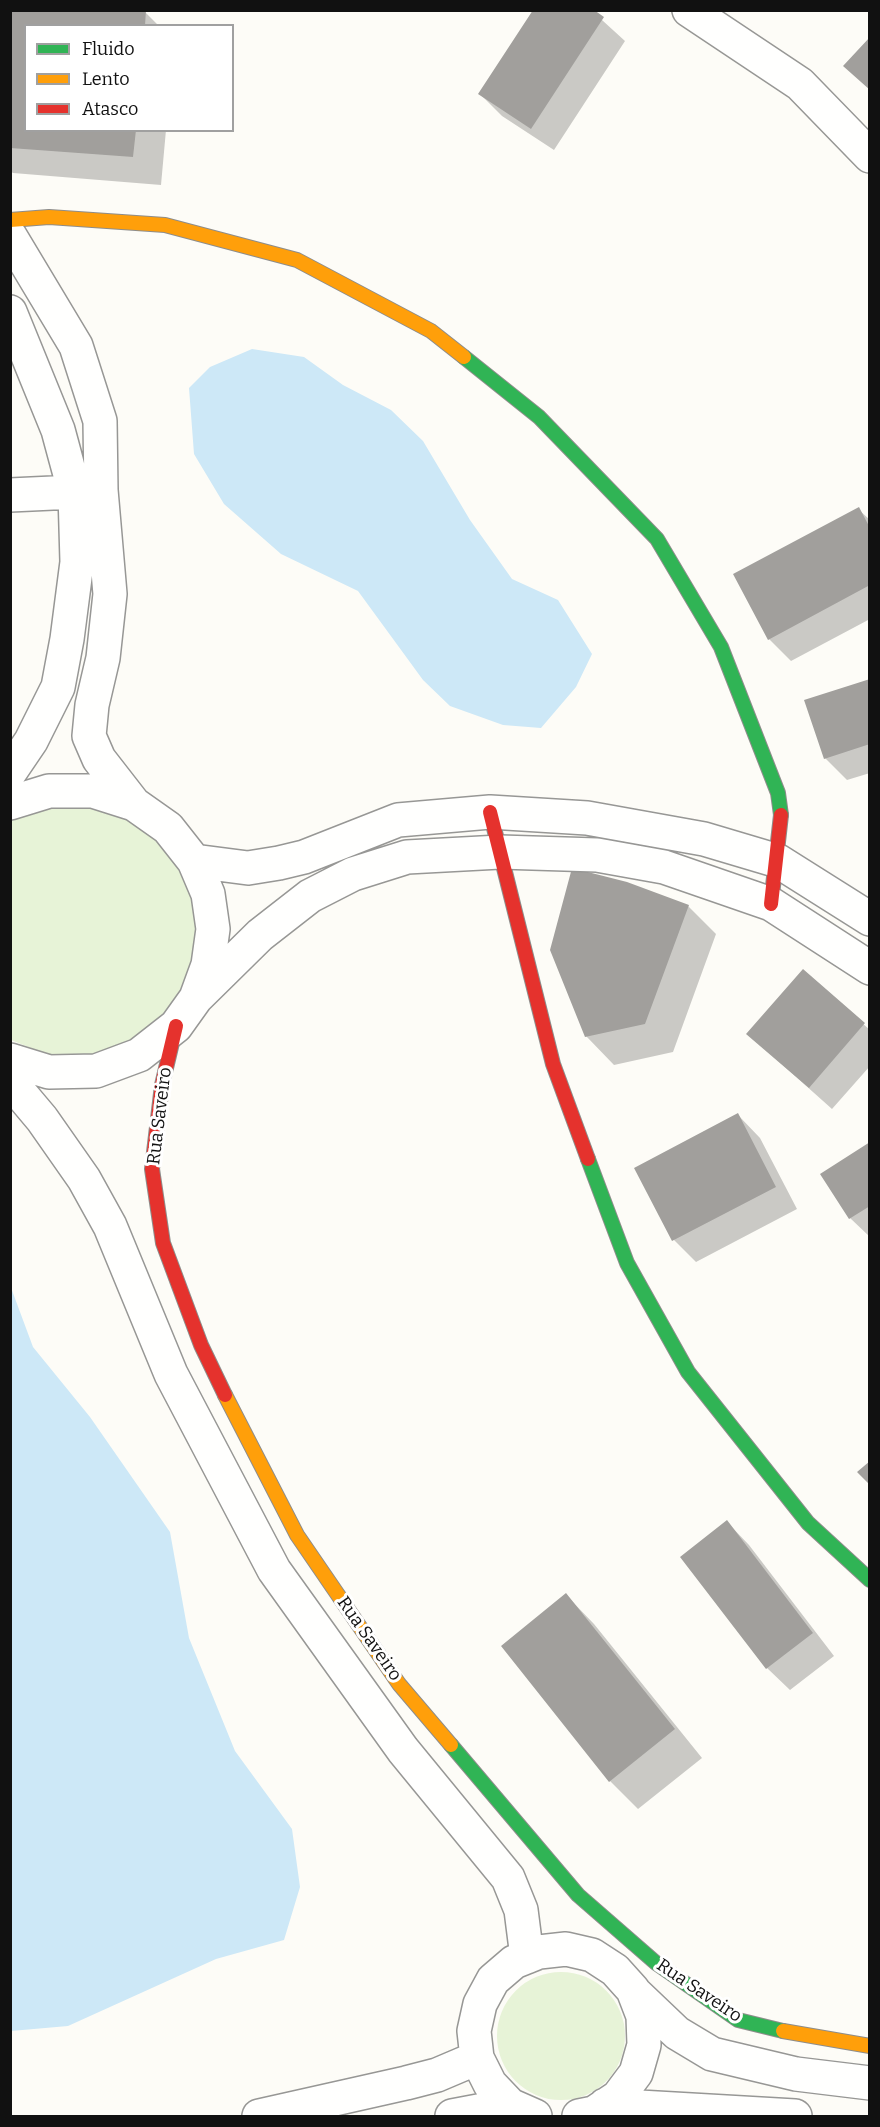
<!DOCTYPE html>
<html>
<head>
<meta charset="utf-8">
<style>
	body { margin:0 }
	#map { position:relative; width:880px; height:2127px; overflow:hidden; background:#fdfcf7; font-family:Bitter,serif }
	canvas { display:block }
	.frame { position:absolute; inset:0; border:12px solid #111; pointer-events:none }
	.legend { position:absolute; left:24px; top:24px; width:210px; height:108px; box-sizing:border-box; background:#fff; border:2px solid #a0a0a0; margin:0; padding:8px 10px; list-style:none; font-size:18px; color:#111 }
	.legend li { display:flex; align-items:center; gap:12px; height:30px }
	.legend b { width:30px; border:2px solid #a0a0a0 }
</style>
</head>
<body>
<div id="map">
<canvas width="880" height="2127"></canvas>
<div class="frame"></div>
<ul class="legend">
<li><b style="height:8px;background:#30b455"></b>Fluido</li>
<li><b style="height:8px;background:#ff9f0a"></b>Lento</li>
<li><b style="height:8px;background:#e5322d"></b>Atasco</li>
</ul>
</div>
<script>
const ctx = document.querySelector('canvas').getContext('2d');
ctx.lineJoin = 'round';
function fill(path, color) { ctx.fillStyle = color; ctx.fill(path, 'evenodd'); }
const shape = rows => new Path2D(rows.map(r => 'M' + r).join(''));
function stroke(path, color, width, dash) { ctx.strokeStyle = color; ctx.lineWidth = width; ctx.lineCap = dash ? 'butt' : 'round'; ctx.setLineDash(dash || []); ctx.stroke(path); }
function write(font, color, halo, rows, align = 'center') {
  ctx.font = font + ' Bitter,serif'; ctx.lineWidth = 6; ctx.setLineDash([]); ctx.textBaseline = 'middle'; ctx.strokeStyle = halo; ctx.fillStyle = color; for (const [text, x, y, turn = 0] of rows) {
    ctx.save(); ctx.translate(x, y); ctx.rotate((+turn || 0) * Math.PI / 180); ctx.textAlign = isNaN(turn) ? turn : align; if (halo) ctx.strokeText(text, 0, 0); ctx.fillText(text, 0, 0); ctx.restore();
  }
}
fill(shape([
	[75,803,124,813,165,842,191,885,199,933,188,980,176,1001,160,1020,141,1035,119,1047,95,1054,71,1056,46,1054,11,1040,11,820,26,812],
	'497 2036a64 64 0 1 1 128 0a64 64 0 1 1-128 0Z'
]), '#e7f3d7');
fill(shape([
	[252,349,304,357,343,385,391,410,423,441,470,520,512,579,558,600,592,654,576,687,541,728,503,725,450,706,423,680,358,591,281,554,224,504,194,454,189,388,210,367],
	[10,1285,33,1347,90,1417,170,1532,189,1638,235,1751,292,1829,300,1887,284,1940,216,1959,68,2026,11,2031]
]), '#cde8f7');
fill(shape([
	[10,10,145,12,159,26,26,26,26,130,166,130,161,185,13,173,10,171],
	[591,10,625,41,554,150,502,116,480,94],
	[858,509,870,520,870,619,791,661,769,639],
	[870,680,870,773,847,780,825,758],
	[688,906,716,934,673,1052,614,1065,586,1036],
	[803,971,870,1030,870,1066,832,1109,748,1034],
	[738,1115,760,1138,797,1209,696,1262,674,1240],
	[870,1143,870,1237,850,1218],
	[727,1522,749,1545,834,1656,790,1690,767,1668,682,1557],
	[566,1595,594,1624,702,1758,638,1809,610,1781]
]), '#0003');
fill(shape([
	[10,10,146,10,145,26,26,26,26,130,136,130,133,157,10,148],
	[533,10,594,10,604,17,531,129,478,94],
	[870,37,870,90,843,66],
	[859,507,870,528,870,585,768,640,733,574],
	[870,679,870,744,824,759,804,700],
	[572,868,627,882,689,905,645,1024,585,1037,550,950],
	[803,969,865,1023,809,1088,746,1034],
	[738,1113,776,1187,672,1241,634,1168],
	[870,1142,870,1206,849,1219,820,1174],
	[870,1461,870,1485,857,1472],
	[727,1520,813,1633,766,1669,680,1557],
	[566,1593,675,1729,609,1782,501,1646]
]), '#a19f9c');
const street = shape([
	[689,10,800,84,870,156],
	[10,236,76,346,100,421,101,490,110,594,103,658,92,705,89,736,99,759,134,804],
	[10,312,58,430,75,493,77,562,67,639,58,687,31,741,10,772],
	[10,495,96,491],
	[10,803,49,791,93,791,134,804,168,828,194,861,208,894,213,929,208,965,196,998,176,1026,139,1055,96,1071,49,1072,10,1060],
	[194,861,248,868,279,863,304,857,398,820,490,812,587,818,704,839,778,861,870,919],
	[196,998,260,935,310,896,353,874,407,857,500,852,597,855,664,867,771,904,870,968],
	[10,1081,42,1119,84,1179,110,1226,171,1374,274,1570,403,1750,508,1878,521,1910,527,1957],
	[635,1993,677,2033,712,2054,796,2074,870,2083],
	[605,2105,795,2116],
	[259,2116,406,2083,437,2075,477,2058],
	[452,2116,510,2105],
	[535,2116,510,2105,490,2084,477,2058,474,2031,480,2004,493,1980,514,1962,539,1952,566,1949,592,1955,615,1970,633,1990,643,2016,644,2045,636,2073,618,2097,594,2113,579,2116]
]);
const fast = shape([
	[464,357,539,417,657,539,721,647,778,793,781,815],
	[588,1159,627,1263,688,1372,808,1523,870,1580],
	[451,1745,578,1895,656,1963,738,2020,783,2031]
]);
const slow = shape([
	[10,220,49,217,165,225,297,260,431,331,464,357],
	[225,1395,297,1535,399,1684,451,1745],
	[783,2031,870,2046]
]);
const jam = shape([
	[490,812,553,1064,588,1159],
	[771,904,781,815],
	[176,1026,162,1085,152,1169,163,1243,201,1345,225,1395]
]);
stroke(street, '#979795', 36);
stroke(fast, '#8e8d8b', 16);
stroke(slow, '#8e8d8b', 16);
stroke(jam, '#8e8d8b', 16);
stroke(street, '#fffffe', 33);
stroke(fast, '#30b455', 14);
stroke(slow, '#ff9f0a', 14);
stroke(jam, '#e5322d', 14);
write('18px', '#111', '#fff', [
	["Rua Saveiro",160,1116,-83],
	["Rua Saveiro",369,1639,55],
	["Rua Saveiro",699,1991,34]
]);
</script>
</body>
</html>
